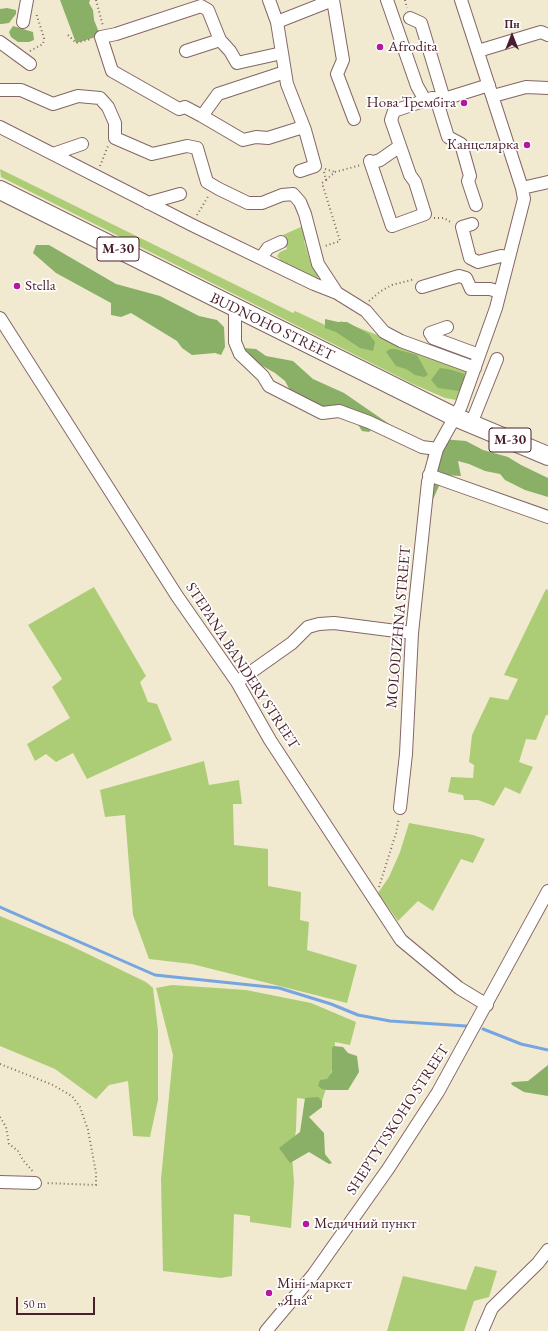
<!DOCTYPE html>
<html>
<head>
<meta charset="utf-8">
<style>
	body { margin:0 }
	#map { position:relative; width:548px; height:1331px; overflow:hidden; background:#f1ead1; font-family:"EB Garamond",serif }
	canvas { display:block }
	.north { position:absolute; left:492px; top:16px; width:40px; height:40px; -webkit-text-stroke:3px #fff; paint-order:stroke; rotate:0deg; font-size:11px; font-weight:700; line-height:16px; text-align:center; color:#4a1f2b }
	.north::after { content:''; display:block; margin:auto; width:14px; height:18px; background:#4a1f2b; clip-path:polygon(50% 0,100% 100%,50% 72%,0 100%) }
	.scale { position:absolute; left:16px; top:1297px; width:79px; height:18px; box-sizing:border-box; border:2px solid #4a1f2b; border-top:0; padding-left:5px; font-size:12px; line-height:14px; white-space:nowrap; color:#4a1f2b; -webkit-text-stroke:3px #fff; paint-order:stroke }
</style>
</head>
<body>
<div id="map">
<canvas width="548" height="1331"></canvas>
<div class="north">Пн</div>
<div class="scale">50 m</div>
</div>
<script>
const ctx = document.querySelector('canvas').getContext('2d');
ctx.lineJoin = 'round';
function fill(path, color) { ctx.fillStyle = color; ctx.fill(path, 'evenodd'); }
const shape = rows => new Path2D(rows.map(r => 'M' + r).join(''));
function stroke(path, color, width, dash) { ctx.strokeStyle = color; ctx.lineWidth = width; ctx.lineCap = dash ? 'butt' : 'round'; ctx.setLineDash(dash || []); ctx.stroke(path); }
function write(font, color, halo, rows, align = 'center') {
  ctx.font = font + ' "EB Garamond",serif'; ctx.lineWidth = 3.5; ctx.setLineDash([]); ctx.textBaseline = 'middle'; ctx.strokeStyle = halo; ctx.fillStyle = color; for (const [text, x, y, turn = 0] of rows) {
    ctx.save(); ctx.translate(x, y); ctx.rotate((+turn || 0) * Math.PI / 180); ctx.textAlign = isNaN(turn) ? turn : align; if (halo) ctx.strokeText(text, 0, 0); ctx.fillText(text, 0, 0); ctx.restore();
  }
}
fill(shape([
	[0,169,293,313,295,311,336,330,341,321,466,369,468,378,461,394,456,400,445,398,413,384,1,177],
	[303,226,308,238,304,241,311,264,318,271,319,276,316,279,282,262,277,256,280,252,287,249,283,235],
	[94,587,146,676,140,682,148,702,157,704,172,740,87,779,73,753,56,762,46,754,35,761,27,744,70,718,52,687,62,679,28,625],
	[546,589,548,590,548,715,546,715,536,740,526,739,519,762,533,767,520,794,505,787,494,806,478,800,464,800,463,795,448,792,451,777,473,778,474,765,469,762,472,735,490,697,508,700,518,679,504,675],
	[204,761,209,785,239,780,242,804,233,804,234,845,268,849,268,886,301,892,300,920,309,922,307,950,357,965,347,1003,192,964,149,959,133,915,125,815,105,817,100,790],
	[409,823,473,835,485,839,473,863,461,859,433,911,418,901,398,921,378,893,389,877,400,852],
	[0,916,67,944,146,982,153,988,158,1030,158,1100,150,1137,133,1136,128,1081,109,1085,96,1099,55,1069,0,1046],
	[172,985,246,990,311,1003,356,1022,350,1045,335,1042,333,1067,322,1101,297,1098,296,1130,292,1156,294,1182,291,1228,250,1222,250,1216,234,1214,232,1276,221,1278,163,1271,161,1179,173,1055,156,988],
	[475,1266,497,1271,489,1297,474,1301,464,1331,387,1331,403,1276,466,1290]
]), '#accd75');
fill(shape([
	[60,0,90,0,89,3,93,10,94,20,98,30,96,37,76,43],
	[7,8,16,10,16,14,9,23,2,24,0,24,0,9],
	[13,26,33,32,34,40,29,42,18,42,11,37,9,32],
	[36,245,49,245,116,284,160,296,199,316,217,320,224,327,225,347,221,355,215,353,192,355,182,348,177,341,131,313,121,317,111,315,111,303,56,273,33,253],
	[325,319,338,322,347,322,369,334,375,342,373,351,360,348,336,332,325,328],
	[244,348,256,349,266,356,293,361,313,379,344,393,392,426,377,424,369,432,362,431,357,423,320,410,291,392,285,381,275,373,243,355],
	[390,349,395,349,417,355,428,375,424,377,415,375,406,369,396,366,386,352],
	[440,368,452,370,464,374,464,385,459,391,438,388,431,380],
	[442,439,466,441,483,450,508,457,521,465,548,478,548,497,525,490,505,480,500,474,485,471,469,464,458,461,461,476,444,475,430,506,430,471,427,460,428,453],
	[334,1046,343,1047,348,1053,357,1056,359,1072,348,1090,327,1090,322,1089,318,1086,320,1080,327,1079,332,1072,332,1048],
	[548,1065,548,1096,524,1092,512,1085,511,1083,513,1082,528,1081],
	[318,1097,322,1101,322,1107,309,1117,324,1133,325,1154,332,1163,329,1164,309,1152,290,1163,279,1148,300,1132,305,1098]
]), '#89b066');
stroke(shape([
	[0,907,155,975,279,988,331,1004,358,1015,390,1021,466,1026],
	[483,1029,521,1044,548,1050]
]), '#76a5e0', 3);
const minor = shape([
	[269,0,277,22,333,0],
	[333,0,343,60,337,74,354,119],
	[387,0,417,86,425,100],
	[23,22,27,0],
	[277,22,287,84,305,130,315,166,300,171],
	[0,42,30,64],
	[186,51,220,40],
	[478,51,541,32,548,35],
	[285,72,218,94,202,116,243,140,256,137,268,138,303,127],
	[0,90,21,90,53,104,78,96,100,98,108,107,115,123,115,138,152,154,187,146,197,148,207,182,219,189,248,203,262,203,282,195,293,194,300,202,305,214,318,264,337,293],
	[493,96,526,87,548,88],
	[202,116,185,107,179,109,112,71,101,37,116,34,201,6,208,10,220,40,230,51,237,63,282,53],
	[0,127,192,225,314,284,337,293,366,311,384,332,401,341,475,368],
	[53,154,82,144],
	[370,161,392,226,425,214,415,182,410,175,391,120,394,111,432,98,444,99,421,23,410,18],
	[371,163,380,160,400,146],
	[522,188,548,182],
	[148,203,180,194],
	[476,205,468,181,470,176,461,144,448,137,439,108,444,99,489,85],
	[472,224,462,227,470,258,478,262,501,256,508,257],
	[261,258,268,248,281,242],
	[422,287,459,276,466,278,471,289,490,289,500,292],
	[235,308,235,342,240,354,263,376,269,386,322,413,339,411,369,422,422,447,437,449],
	[0,318,177,596,237,682,270,740,401,940,459,988,487,1005],
	[447,327,430,333,433,338,479,355],
	[471,424,497,359],
	[429,475,548,517],
	[237,682,292,643,308,627,319,624,334,623,412,633],
	[400,808,406,754,412,633,428,482,437,449,461,406,496,308,524,199,522,188,461,0],
	[0,1182,35,1183],
	[266,1331,313,1275,388,1169,438,1092,548,891],
	[482,1331,492,1308,538,1263,548,1250]
]);
const highway = shape([
	[0,190,455,417,548,456]
]);
stroke(minor, '#846665', 14);
stroke(highway, '#846665', 20);
stroke(shape([
	[96,0,103,26],
	[405,0,407,8],
	[68,35,76,43,91,39],
	[30,51,43,44,44,38,36,13],
	[100,166,108,146],
	[325,169,335,172],
	[324,172,326,180,322,183,340,241,325,246],
	[326,180,335,172,361,165],
	[197,215,209,195],
	[434,218,444,218,452,223],
	[369,301,381,291,392,285,415,279],
	[379,887,396,833,399,818],
	[0,1064,53,1085,72,1096,80,1107,88,1130,96,1173,96,1185,45,1183],
	[0,1117,6,1127,9,1144,18,1151,23,1160,34,1173]
]), '#846665', 2, [1, 3]);
stroke(minor, '#fff', 12);
stroke(highway, '#fff', 18);
for (const [x, y, r, color] of [
	[380,47,4,"#b5179e"],
	[464,103,4,"#b5179e"],
	[527,145,4,"#b5179e"],
	[17,286,4,"#b5179e"],
	[306,1224,4,"#b5179e"],
	[269,1293,4,"#b5179e"]
]) { const dot = new Path2D(); dot.arc(x, y, r, 0, 2 * Math.PI); ctx.fillStyle = color; ctx.fill(dot); stroke(dot, '#fff', 1.5); }
for (const [x, y, w] of [
	[118,249,42],
	[510,440,42]
]) { const box = new Path2D(); box.roundRect(x - w / 2, y - 12, w, 24, 3); ctx.fillStyle = '#fff'; ctx.fill(box); stroke(box, '#4a1f2b', 1); }
write('bold 14px', '#4a1f2b', null, [
	["М-30",118,249],
	["М-30",510,440]
]);
write('15px', '#4a1f2b', '#fff', [
	["Afrodita",388,47],
	["Нова Трембіта",456,103,"right"],
	["Канцелярка",519,145,"right"],
	["Stella",25,286],
	["Медичний пункт",314,1224],
	["Міні-маркет",277,1284],
	["„Яна“",277,1301]
], 'left');
write('15px', '#4a1f2b', '#fff', [
	["BUDNOHO STREET",272,327,26],
	["MOLODIZHNA STREET",399,627,-85],
	["STEPANA BANDERY STREET",242,666,57],
	["SHEPTYTSKOHO STREET",398,1120,-57]
]);
</script>
</body>
</html>
